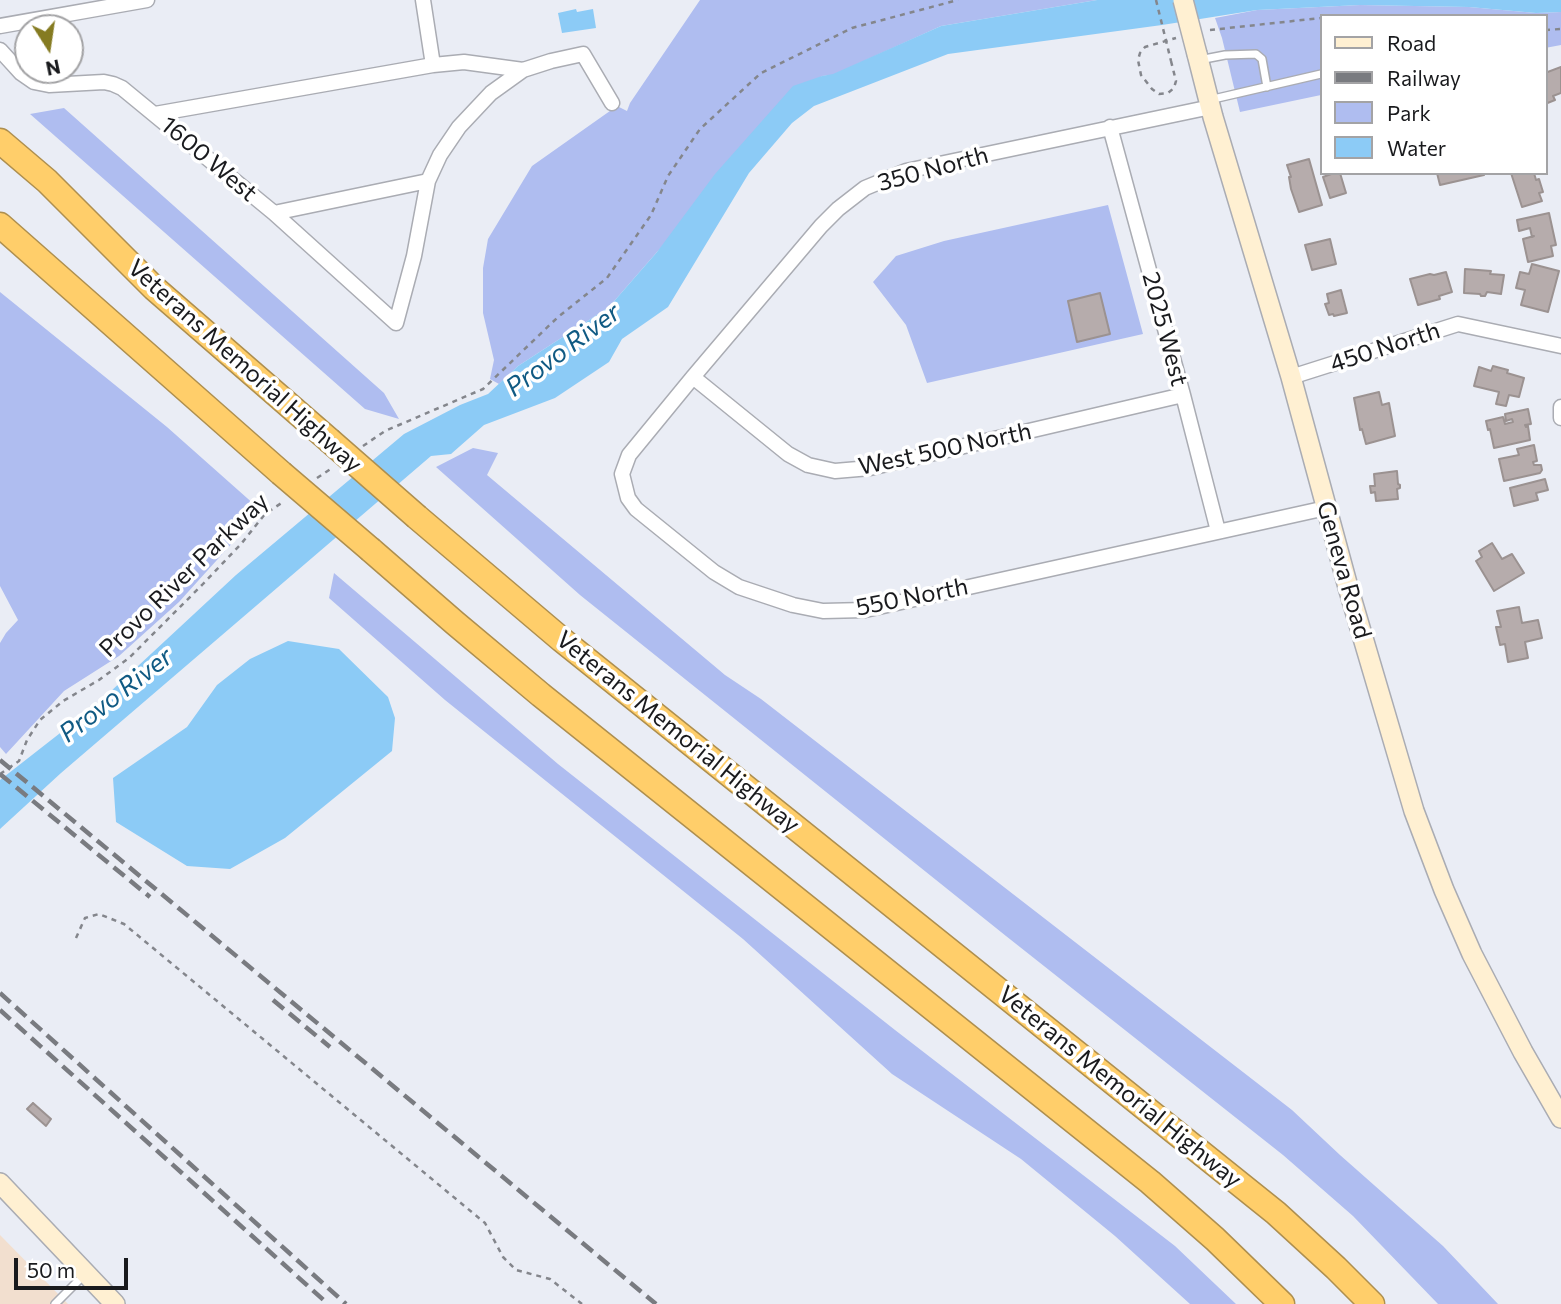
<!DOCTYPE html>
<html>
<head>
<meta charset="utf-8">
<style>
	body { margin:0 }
	#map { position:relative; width:1561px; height:1304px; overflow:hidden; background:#eaedf5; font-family:Commissioner,sans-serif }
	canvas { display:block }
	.legend { position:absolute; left:1320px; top:14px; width:228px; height:161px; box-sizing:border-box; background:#fff; border:2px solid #a3a3a5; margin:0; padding:9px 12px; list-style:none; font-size:21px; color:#191a1d }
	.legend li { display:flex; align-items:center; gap:14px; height:35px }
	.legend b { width:35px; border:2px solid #a3a3a5 }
	.north { position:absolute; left:14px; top:14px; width:70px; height:70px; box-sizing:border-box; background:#fff; border:2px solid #a3a3a5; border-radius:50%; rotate:168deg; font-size:19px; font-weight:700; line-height:28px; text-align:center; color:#191a1d }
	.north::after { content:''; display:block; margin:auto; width:24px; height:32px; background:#857b21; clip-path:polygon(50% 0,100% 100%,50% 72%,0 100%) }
	.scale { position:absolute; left:14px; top:1258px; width:114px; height:32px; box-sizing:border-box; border:4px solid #191a1d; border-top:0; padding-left:9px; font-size:21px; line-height:24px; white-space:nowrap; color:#191a1d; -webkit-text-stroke:5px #fff; paint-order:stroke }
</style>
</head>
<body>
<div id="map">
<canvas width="1561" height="1304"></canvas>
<ul class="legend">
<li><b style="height:9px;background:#fff0d2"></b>Road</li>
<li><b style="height:9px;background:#797b80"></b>Railway</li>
<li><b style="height:19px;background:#afbdf0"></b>Park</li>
<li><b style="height:19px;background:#8ccbf6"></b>Water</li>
</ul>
<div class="north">N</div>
<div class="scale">50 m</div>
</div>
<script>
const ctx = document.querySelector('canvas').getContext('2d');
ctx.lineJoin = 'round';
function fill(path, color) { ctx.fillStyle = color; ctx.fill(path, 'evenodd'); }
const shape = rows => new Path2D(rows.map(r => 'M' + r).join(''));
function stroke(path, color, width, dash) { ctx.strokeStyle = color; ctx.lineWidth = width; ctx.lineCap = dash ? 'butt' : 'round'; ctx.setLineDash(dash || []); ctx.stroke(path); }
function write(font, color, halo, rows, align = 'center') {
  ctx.font = font + ' Commissioner,sans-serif'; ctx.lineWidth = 7; ctx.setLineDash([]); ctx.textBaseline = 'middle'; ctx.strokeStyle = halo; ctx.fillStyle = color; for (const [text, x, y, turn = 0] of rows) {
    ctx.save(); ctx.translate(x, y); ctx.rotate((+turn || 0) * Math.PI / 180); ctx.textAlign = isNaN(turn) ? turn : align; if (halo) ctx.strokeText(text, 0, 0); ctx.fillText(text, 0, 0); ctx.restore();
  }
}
fill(shape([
	[0,1235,68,1304,0,1304]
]), '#f2dfcf');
fill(shape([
	[700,0,1097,0,941,26,833,75,822,76,657,252,609,307,518,366,499,384,490,379,494,360,483,313,483,268,488,239,532,166,617,106,627,111,630,103],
	[1360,5,1469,7,1536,13,1561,12,1561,45,1545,48,1545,16,1321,16,1321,95,1240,112,1222,38,1215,18,1257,10],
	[64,108,384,393,399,419,365,409,30,114],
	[1108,205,1143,334,927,383,906,325,873,282,896,256,944,241],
	[0,292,167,427,256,506,235,540,179,602,119,656,64,691,6,754,0,747,0,643,6,633,18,620,0,586],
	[473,448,498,453,487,475,725,675,761,699,1292,1110,1340,1155,1443,1246,1498,1304,1438,1304,1353,1216,1283,1155,1006,936,580,595,436,467],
	[334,573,558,764,895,1030,1175,1246,1236,1304,1190,1304,1115,1236,1021,1159,892,1074,743,939,445,700,329,598]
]), '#afbdf0');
fill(shape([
	[1097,0,1561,0,1561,12,1536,13,1469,7,1360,5,1257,10,1162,25,948,54,814,106,792,123,749,173,668,307,622,339,609,362,555,398,484,425,451,454,431,456,61,773,0,829,0,780,96,705,236,575,404,434,460,405,488,394,518,366,609,307,657,252,715,174,793,86,822,76,833,74,941,26],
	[576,9,577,12,593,9,596,28,562,33,558,13],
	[288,641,339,649,388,697,395,718,392,751,285,838,230,869,187,866,116,822,113,778,187,727,217,685,250,659]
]), '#8ccbf6');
const building = shape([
	[1561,67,1561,93,1553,96,1555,100,1545,104,1545,73,1561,67],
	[1309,159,1322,205,1299,212,1291,189,1289,177,1291,177,1287,165,1309,159],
	[1334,173,1340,173,1346,193,1330,198,1323,177,1334,173],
	[1437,173,1483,173,1484,175,1440,185,1437,173],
	[1511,173,1534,173,1536,180,1539,179,1543,192,1539,193,1542,201,1522,207,1511,173],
	[1549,213,1556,245,1551,246,1553,256,1528,262,1523,239,1534,236,1532,237,1530,228,1519,231,1517,220,1549,213],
	[1330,239,1336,264,1312,270,1305,245,1330,239],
	[1532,264,1559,271,1548,312,1521,305,1525,290,1516,288,1520,272,1529,274,1532,264],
	[1465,269,1491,271,1490,274,1504,275,1501,294,1487,292,1485,296,1481,296,1480,294,1464,293,1465,269],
	[1446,272,1452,292,1439,296,1440,299,1418,305,1410,279,1430,274,1434,275,1446,272],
	[1341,290,1347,313,1334,316,1333,314,1329,315,1325,304,1329,303,1327,294,1341,290],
	[1100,293,1110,334,1077,342,1068,301,1100,293],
	[1493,366,1508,370,1507,373,1524,378,1519,397,1509,395,1506,406,1496,404,1499,392,1474,386,1479,367,1491,371,1493,366],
	[1379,392,1382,405,1389,403,1395,436,1366,444,1362,429,1360,430,1354,398,1379,392],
	[1528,409,1531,424,1525,425,1526,427,1528,426,1530,440,1494,448,1490,429,1488,430,1486,421,1503,417,1505,424,1513,422,1512,419,1506,421,1505,414,1528,409],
	[1534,445,1537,461,1533,462,1534,465,1541,465,1542,470,1540,473,1504,481,1499,459,1519,455,1517,449,1534,445],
	[1397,471,1398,484,1400,485,1400,488,1397,489,1398,499,1376,501,1375,492,1371,493,1370,486,1375,486,1374,474,1397,471],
	[1545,479,1548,490,1536,493,1538,500,1514,506,1510,488,1545,479],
	[1492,543,1502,559,1512,554,1524,573,1494,591,1476,561,1482,557,1479,551,1492,543],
	[1519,607,1522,623,1538,620,1542,638,1525,642,1528,658,1508,662,1505,644,1500,645,1496,627,1501,627,1497,611,1519,607],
	[33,1103,51,1119,46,1126,27,1109,33,1103]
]);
fill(building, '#b6acac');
stroke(building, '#9b9291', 2);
const lane = shape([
	[1199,60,1225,55,1256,54,1262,59,1267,87],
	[1209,100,1321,74],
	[55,1304,85,1274]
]);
const street = shape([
	[423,0,433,65],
	[0,26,147,0],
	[0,50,21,73,34,82,49,85,104,82,113,84,122,88,274,213,396,323,414,256,428,181,440,155,459,127,491,93,523,70],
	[1211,107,906,171,865,188,838,209,821,226,693,377,629,455,622,474,628,498,636,509,714,572,739,587,793,605,823,611,865,610,1326,508],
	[155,114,433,65,464,62,523,70,551,61,583,54,612,103],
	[1110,127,1183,395,1218,531],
	[274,213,428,181],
	[693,377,788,454,808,465,835,471,870,468,1183,395],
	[1291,377,1458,324,1561,346],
	[1561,407,1561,418]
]);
const secondary = shape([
	[1197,54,1213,117,1291,377,1348,587,1414,811,1444,890,1472,954,1523,1052,1561,1118],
	[0,1183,115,1304]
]);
const highway = shape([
	[0,141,47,181,154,288,329,440],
	[0,225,281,473],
	[417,517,562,640,1276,1213,1336,1268,1372,1304],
	[371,550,455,623,541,695,1150,1182,1215,1239,1282,1304]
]);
stroke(lane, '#aaacb3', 10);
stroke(street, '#aaacb3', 17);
stroke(secondary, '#aaacb3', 22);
stroke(highway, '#ae8f4f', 27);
stroke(shape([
	[1210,30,1321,18],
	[1545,30,1561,29],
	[1171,61,1176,81,1174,88,1168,93,1159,94,1152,89,1141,75,1138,60,1140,53,1145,47,1176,38],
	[363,446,385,431,483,389,558,317,607,278,651,215,668,176,700,129,761,73,852,28,958,0],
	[317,478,332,468],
	[0,774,19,761,27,740,40,720,63,701,99,680,129,658,202,585,241,544,265,514,283,502],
	[76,938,85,918,99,914,124,924,485,1223,503,1257,516,1270,550,1279,582,1304]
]), '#84868c', 2.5, [5, 5]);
stroke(lane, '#fff', 7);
stroke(street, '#fff', 14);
stroke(secondary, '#fff0d2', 19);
stroke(highway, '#ffce6a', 24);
stroke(shape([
	[0,760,656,1304],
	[0,774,150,897],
	[0,993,346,1304],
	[273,1000,330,1047],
	[0,1010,328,1304]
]), '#797b80', 4.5, [14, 7]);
const secondaryBridge = shape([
	[1183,0,1197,54]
]);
const highwayBridge = shape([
	[329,440,417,517],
	[281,473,371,550]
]);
stroke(secondaryBridge, '#aaacb3', 22, []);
stroke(highwayBridge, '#ae8f4f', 27, []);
stroke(shape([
	[1156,0,1171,61]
]), '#84868c', 2.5, [5, 5]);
stroke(secondaryBridge, '#fff0d2', 19);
stroke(highwayBridge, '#ffce6a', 24);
write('24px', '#191a1d', '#fff', [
	["1600 West",209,159,40],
	["350 North",933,169,-15],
	["2025 West",1165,329,75],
	["450 North",1385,347,-18],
	["Veterans Memorial Highway",245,366,42],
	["West 500 North",945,449,-12],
	["Geneva Road",1344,570,74],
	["Provo River Parkway",184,575,-44],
	["550 North",912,597,-11],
	["Veterans Memorial Highway",678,732,39],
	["Veterans Memorial Highway",1120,1087,39]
]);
write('italic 26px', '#105a83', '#fff', [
	["Provo River",563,350,-37],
	["Provo River",116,695,-38]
]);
</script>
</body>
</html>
